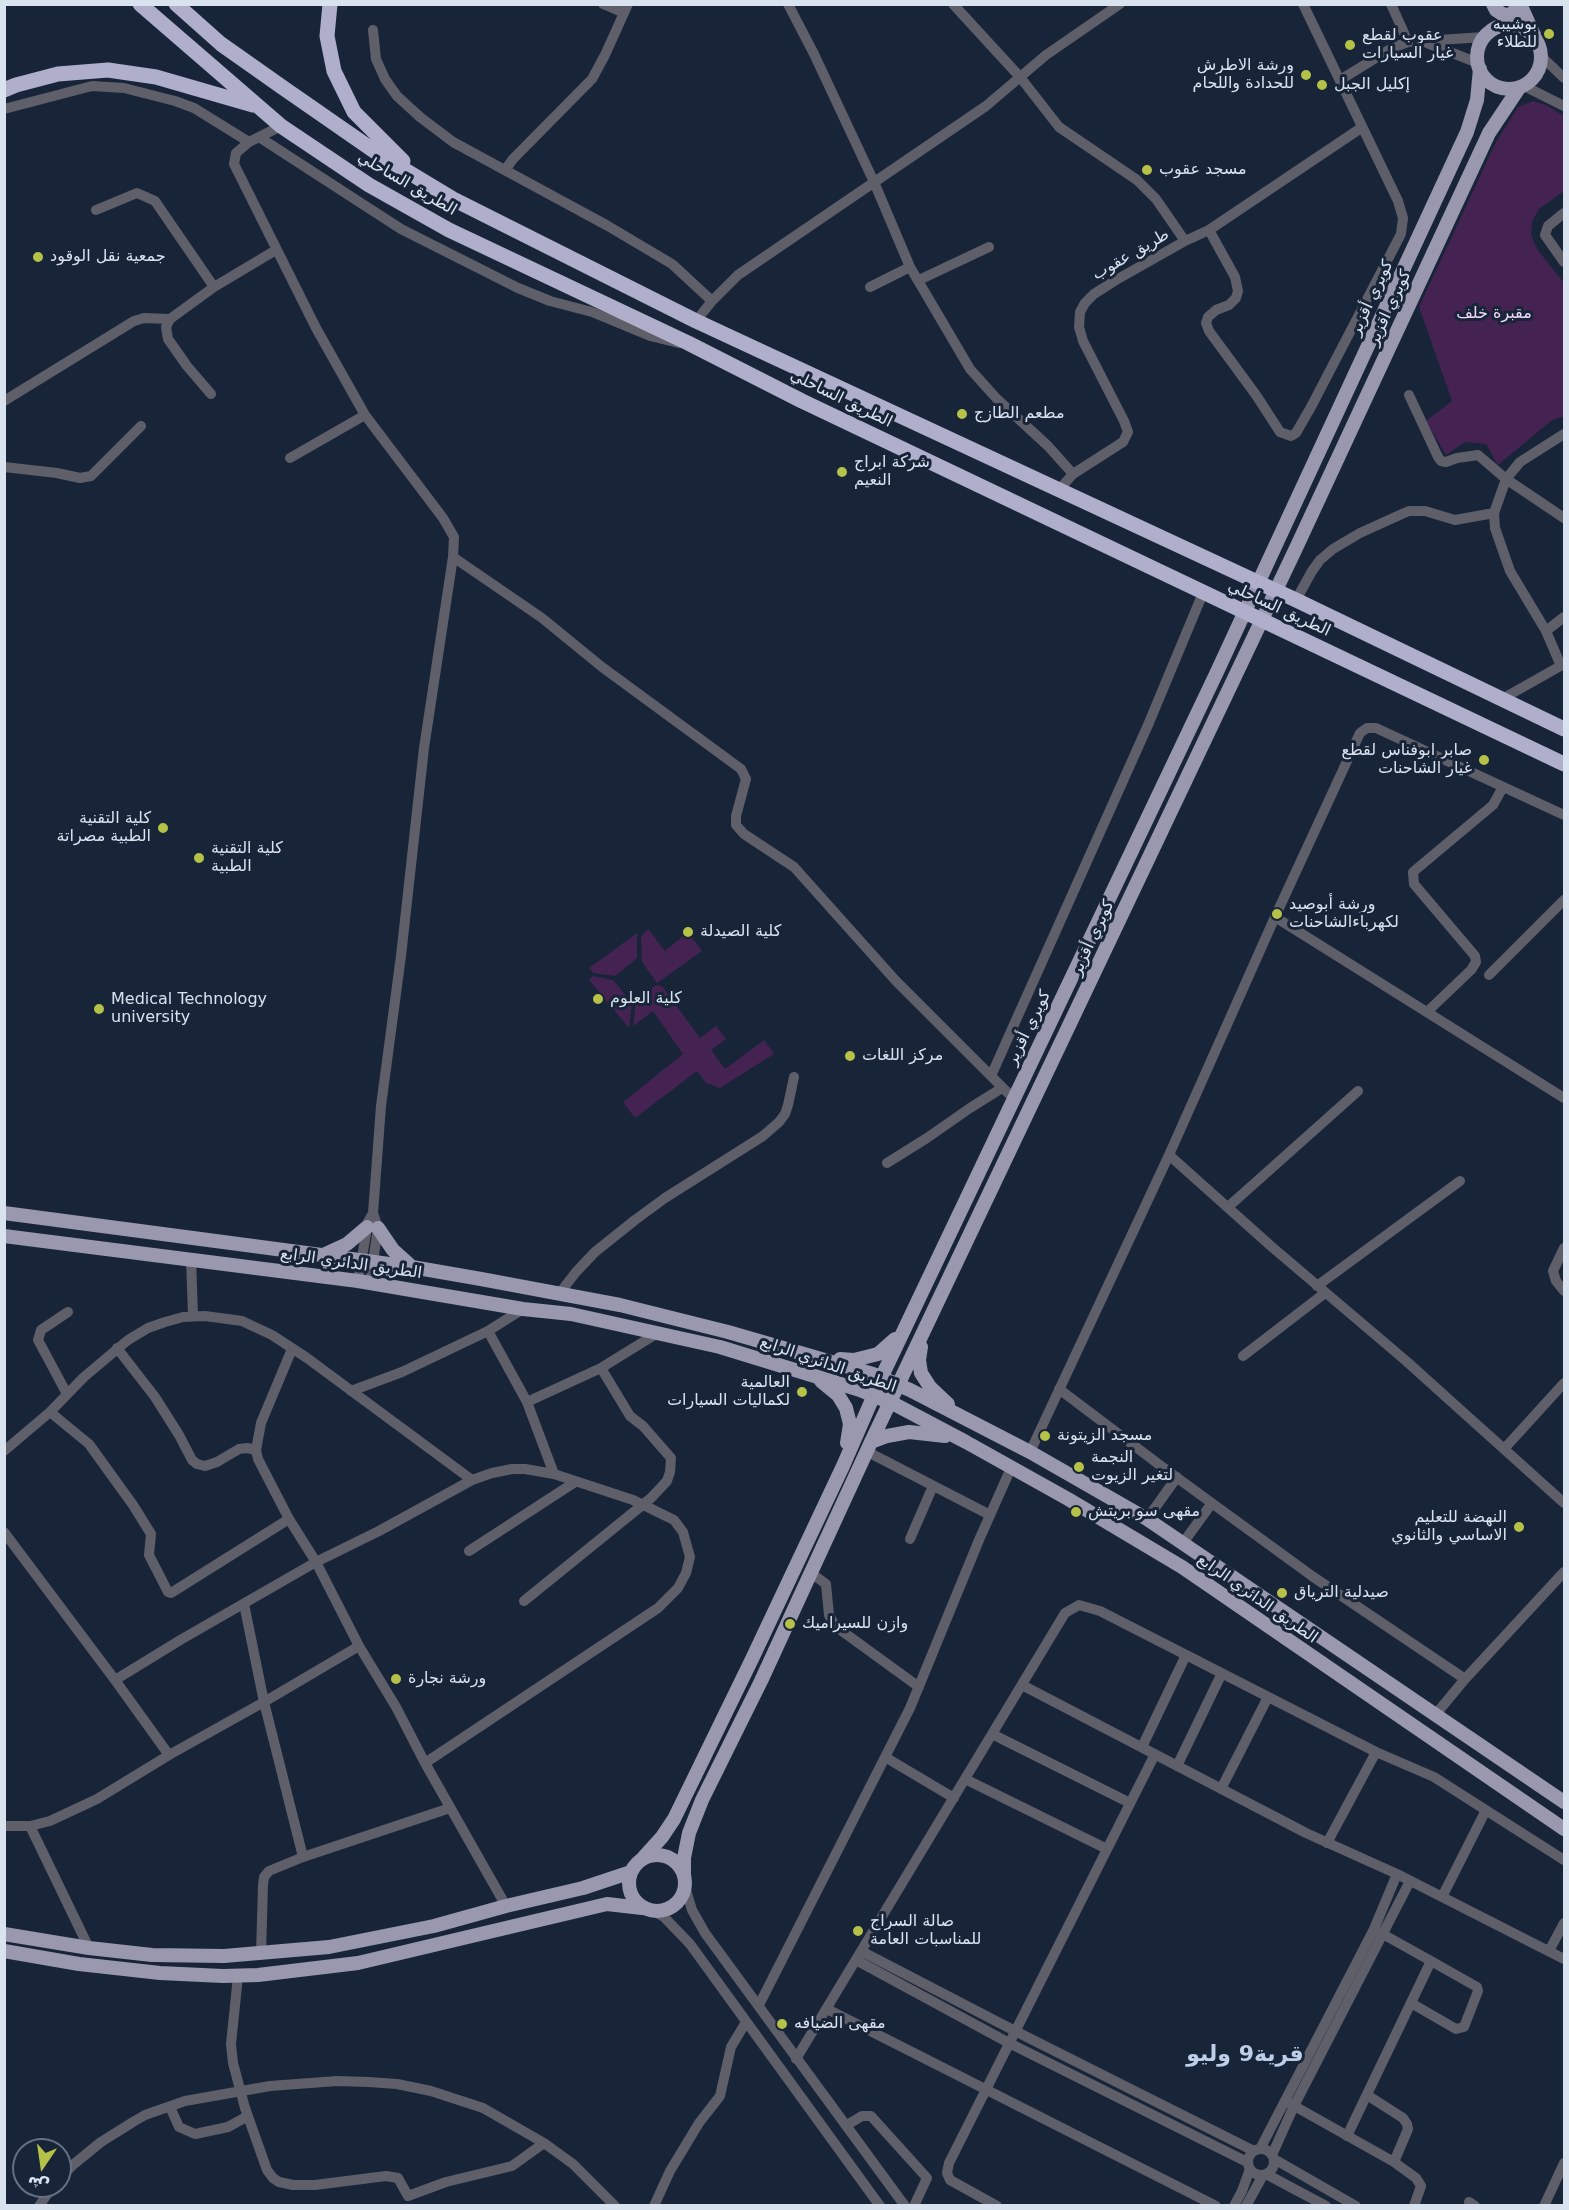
<!DOCTYPE html>
<html>
<head>
<meta charset="utf-8">
<style>
	body { margin:0 }
	#map { position:relative; width:1569px; height:2210px; overflow:hidden; background:#182539; font-family:"DejaVu Sans","Noto Naskh Arabic",sans-serif }
	canvas { display:block }
	.frame { position:absolute; inset:0; border:6px solid #d9e2ef; pointer-events:none }
	.north { position:absolute; left:12px; top:2138px; width:60px; height:60px; box-sizing:border-box; background:#182539; border:2px solid #657182; border-radius:50%; rotate:193deg; font-size:16px; font-weight:700; line-height:24px; text-align:center; color:#d9e2ef }
	.north::after { content:''; display:block; margin:auto; width:21px; height:27px; background:#b6c148; clip-path:polygon(50% 0,100% 100%,50% 72%,0 100%) }
</style>
</head>
<body>
<div id="map">
<canvas width="1569" height="2210"></canvas>
<div class="frame"></div>
<div class="north">ش</div>
</div>
<script>
const ctx = document.querySelector('canvas').getContext('2d');
ctx.lineJoin = 'round';
function fill(path, color) { ctx.fillStyle = color; ctx.fill(path, 'evenodd'); }
const shape = rows => new Path2D(rows.map(r => 'M' + r).join(''));
function stroke(path, color, width, dash) { ctx.strokeStyle = color; ctx.lineWidth = width; ctx.lineCap = dash ? 'butt' : 'round'; ctx.setLineDash(dash || []); ctx.stroke(path); }
function write(font, color, halo, rows, align = 'center') {
  ctx.font = font + ' "DejaVu Sans","Noto Naskh Arabic",sans-serif'; ctx.lineWidth = 6; ctx.setLineDash([]); ctx.textBaseline = 'middle'; ctx.strokeStyle = halo; ctx.fillStyle = color; for (const [text, x, y, turn = 0] of rows) {
    ctx.save(); ctx.translate(x, y); ctx.rotate((+turn || 0) * Math.PI / 180); ctx.textAlign = isNaN(turn) ? turn : align; if (halo) ctx.strokeText(text, 0, 0); ctx.fillText(text, 0, 0); ctx.restore();
  }
}
fill(shape([
	[1533,101,1546,105,1564,116,1564,191,1539,209,1532,222,1531,235,1537,249,1564,283,1564,416,1551,421,1498,465,1486,444,1465,442,1446,455,1426,421,1452,401,1419,307,1496,142,1518,107],
	[648,929,665,951,688,932,702,951,657,983,642,962,641,936],
	[637,933,637,958,615,976,593,973,589,968],
	[593,976,613,980,632,1003,629,1028,589,980],
	[656,985,662,986,700,1038,716,1026,726,1039,711,1050,725,1069,764,1040,774,1054,720,1088,706,1083,697,1071,635,1118,623,1102,683,1054,653,1011,633,1026,636,1001]
]), '#442251');
stroke(shape([
	[603,4,624,13],
	[788,4,814,54,874,182,910,267,970,369,997,399,1048,446,1073,474],
	[953,4,1020,77,1059,127,1137,180,1156,199,1185,241],
	[1391,4,1408,42],
	[373,30,376,59,385,79,397,96,420,117,453,142,608,226,672,264,712,301],
	[1427,43,1478,63],
	[1542,57,1564,78],
	[1340,80,1392,48,1408,42,1484,37],
	[1524,86,1564,106],
	[4,109,92,86,124,88,175,101,194,108,249,142],
	[281,126,249,142,236,153,234,164,316,328,365,415,443,518,454,537,453,557,424,748,401,956,381,1106,373,1213,368,1222,358,1281],
	[259,137,401,229,518,288,550,301,592,312,650,336,679,343],
	[505,170,513,159,592,79,605,55,628,4],
	[96,210,137,193,155,201,214,287],
	[1564,213,1548,226,1545,235,1564,262],
	[1209,230,1235,277,1238,291,1236,298,1229,305,1216,310,1208,317,1206,323,1209,331,1256,395,1280,432,1291,436,1296,433,1311,407,1401,234,1403,218,1398,201,1303,4],
	[919,280,989,247],
	[870,287,910,267],
	[696,321,712,301,738,275,986,106,1046,55,1120,4],
	[211,394,187,366,168,339,166,327,170,319,214,287,276,250],
	[1409,395,1438,457,1441,461,1446,462,1457,458,1478,455,1506,479,1564,518],
	[4,401,134,321,144,318,170,319],
	[290,458,365,415],
	[4,467,57,473,80,478,91,476,141,426],
	[1058,491,1073,474,1123,442,1128,432,1124,421,1083,341,1079,327,1080,312,1085,303,1094,294,1116,280,1185,241,1209,230,1361,128],
	[453,557,542,618,602,667,741,769,746,779,736,816,736,825,744,834,794,867,896,981,1014,1099],
	[1296,600,1312,571,1320,560,1333,549,1360,533,1402,514,1409,511,1425,511,1455,520,1494,513],
	[1546,631,1564,617],
	[1561,666,1546,631,1510,571,1495,528,1494,513,1506,479,1520,462,1564,434],
	[1502,699,1564,664],
	[1275,917,1564,1098],
	[1489,975,1564,900],
	[1427,1012,1471,970,1476,962,1475,956,1414,884,1413,872,1493,805,1503,787],
	[991,1076,1148,725,1203,593],
	[1169,1155,1272,1247,1405,1360,1564,1503],
	[887,1163,927,1138,970,1108,1002,1088],
	[1228,1207,1358,1091],
	[1564,1248,1553,1271,1556,1281,1564,1291],
	[191,1260,193,1315],
	[370,1282,378,1228,373,1213],
	[1317,1286,1460,1181],
	[559,1294,576,1272,595,1252,635,1220,665,1198,763,1136,779,1122,785,1114,788,1105,794,1077],
	[488,1331,527,1402,554,1474],
	[117,1348,155,1397,179,1435,192,1460,197,1464,205,1466,217,1462,239,1449,247,1448,256,1450],
	[292,1349,261,1423,256,1450,258,1459,289,1519,316,1562,359,1646,396,1707,425,1763,506,1906],
	[1243,1356,1325,1293],
	[1059,1389,1161,1466,1312,1576,1465,1679],
	[351,1391,402,1372,444,1352,488,1331,523,1309],
	[67,1394,38,1340,41,1330,68,1312],
	[527,1402,601,1368,656,1334],
	[50,1412,89,1444,133,1505,151,1534,149,1555,168,1592,171,1593,289,1519],
	[1504,1449,1564,1383],
	[4,1451,50,1412,84,1377,128,1340,148,1328,165,1322,183,1317,205,1316,242,1321,272,1335,307,1358,472,1480],
	[866,1451,990,1515],
	[1030,1452,1169,1155,1275,917,1360,733,1367,728,1376,728,1564,815],
	[1147,1519,1177,1477],
	[4,1532,115,1680,169,1755],
	[910,1539,933,1486],
	[1183,1543,1212,1503],
	[469,1551,575,1482],
	[811,1573,826,1584,829,1615,835,1626,919,1687],
	[524,1601,651,1498,667,1481,670,1472,671,1458,643,1426,630,1416,601,1368],
	[244,1604,264,1702,303,1857],
	[115,1680,182,1639,316,1562,379,1531,472,1480,492,1473,512,1469,525,1469,554,1474,633,1500,674,1520,683,1532,690,1557,686,1573,678,1588,658,1608,425,1763],
	[1022,1685,1306,1833,1397,1874,1564,1959],
	[1436,1714,1465,1679,1564,1572],
	[992,1734,1130,1803],
	[1142,1747,1186,1655],
	[885,1757,954,1798],
	[1177,1766,1222,1673],
	[965,1779,1107,1849],
	[1221,1789,1268,1697],
	[4,1826,30,1826,50,1821,97,1799,169,1755,264,1702,359,1646],
	[30,1826,89,1948],
	[1327,1843,1376,1752],
	[685,1887,692,1910,705,1933,905,2206],
	[1442,1897,1486,1810],
	[655,1912,664,1917,690,1944,880,2206],
	[861,1951,1015,2031,1254,2151],
	[1549,1951,1564,1923],
	[261,1954,263,1885,264,1877,269,1871,303,1857,450,1808],
	[856,1960,1009,2043,1247,2162],
	[238,1976,231,2044,233,2063,245,2108,267,2170,273,2178,279,2182,293,2185,315,2185,386,2176,398,2178,408,2196,446,2182,512,2166,544,2143],
	[1411,2003,1456,2029,1464,2027,1478,1991,1477,1987,1431,1961],
	[759,2005,910,1708,979,1540,1011,1468],
	[827,2009,1216,2206],
	[796,2059,1065,1613,1079,1605,1100,1611,1376,1752,1434,1777,1564,1860],
	[1289,2103,1394,2162,1408,2129,1407,2124,1403,2118,1367,2095],
	[170,2107,179,2127,195,2134,228,2127,248,2116],
	[847,2125,862,2116,871,2116,927,2178],
	[1347,2136,1431,1961,1379,1932],
	'1248 2162a13 13 0 1 1 26 0a13 13 0 1 1-26 0Z',
	[1260,2149,1374,1929,1397,1874],
	[1272,2155,1294,2106,1410,1881],
	[1274,2159,1356,2206],
	[1394,2162,1416,2178,1421,2186,1414,2206],
	[1266,2174,1326,2206],
	[60,2178,74,2164,101,2142,133,2122,145,2115,185,2101,270,2086,337,2081,369,2082,397,2084,431,2091,483,2108,544,2143,573,2164,615,2206],
	[1469,2202,1475,2206],
	[39,2206,53,2186],
	[654,2206,670,2171,699,2123,720,2096,731,2047,746,2022],
	[914,2206,927,2178],
	[997,2206,950,2180,947,2173,949,2163,1155,1754],
	[1234,2206,1242,2191,1250,2169],
	[1246,2206,1263,2175],
	[1544,2206,1564,2163]
]), '#5f5f6a', 10);
stroke(shape([
	[1493,4,1496,10,1504,15,1513,14,1517,4],
	[1520,4,1534,35],
	'1477 57a32 32 0 1 1 64 0a32 32 0 1 1-64 0Z',
	[4,1213,412,1267,481,1279,620,1305,728,1332,873,1374,910,1390,1030,1452,1147,1519,1564,1802],
	[378,1228,393,1250,412,1267],
	[4,1236,358,1281,523,1309,571,1314,720,1347,860,1390,896,1405,966,1442,1068,1499,1182,1567,1564,1829],
	[323,1255,347,1244,367,1227],
	[921,1347,919,1360,921,1373,930,1387,948,1404],
	[840,1359,854,1360,878,1354,895,1339],
	[821,1381,838,1395,846,1408,850,1424,847,1443],
	[871,1442,887,1436,909,1432,945,1436],
	'629 1883a28 28 0 1 1 56 0a28 28 0 1 1-56 0Z',
	[643,1858,662,1837,674,1819,752,1659,843,1466,884,1372,1216,674,1467,132,1477,100,1480,69],
	[684,1875,684,1858,689,1833,702,1800,761,1681,871,1442,1297,546,1489,133,1519,88],
	[4,1934,89,1948,152,1955,224,1956,329,1947,434,1926,506,1906,583,1888,631,1872],
	[4,1951,79,1964,160,1973,223,1976,258,1975,358,1963,607,1904,642,1908]
]), '#9998af', 14);
stroke(shape([
	[140,4,281,126,369,185,449,230,688,343,802,401,1564,764],
	[176,4,221,44,282,87,380,155,453,199,696,321,1296,600,1564,729],
	[330,4,327,36,334,71,354,112,403,161],
	[4,90,16,85,58,74,108,70,156,77,253,105]
]), '#afaecb', 15);
for (const [x, y, r, color] of [
	[1549,34,6,"#b6c148"],
	[1350,45,6,"#b6c148"],
	[1306,75,6,"#b6c148"],
	[1322,85,6,"#b6c148"],
	[1147,170,6,"#b6c148"],
	[38,257,6,"#b6c148"],
	[962,414,6,"#b6c148"],
	[842,472,6,"#b6c148"],
	[1484,760,6,"#b6c148"],
	[163,828,6,"#b6c148"],
	[199,858,6,"#b6c148"],
	[1277,914,6,"#b6c148"],
	[688,932,6,"#b6c148"],
	[598,999,6,"#b6c148"],
	[99,1009,6,"#b6c148"],
	[850,1056,6,"#b6c148"],
	[802,1392,6,"#b6c148"],
	[1045,1436,6,"#b6c148"],
	[1079,1467,6,"#b6c148"],
	[1076,1512,6,"#b6c148"],
	[1519,1527,6,"#b6c148"],
	[1282,1593,6,"#b6c148"],
	[790,1624,6,"#b6c148"],
	[396,1679,6,"#b6c148"],
	[858,1931,6,"#b6c148"],
	[782,2024,6,"#b6c148"]
]) { const dot = new Path2D(); dot.arc(x, y, r, 0, 2 * Math.PI); ctx.fillStyle = color; ctx.fill(dot); stroke(dot, '#182539', 2); }
write('16px', '#d9e2ef', '#182539', [
	["بوشيبه",1537,25,"right"],
	["للطلاء",1537,43,"right"],
	["عقوب لقطع",1362,36],
	["غيار السيارات",1362,54],
	["ورشة الاطرش",1294,66,"right"],
	["للحدادة واللحام",1294,84,"right"],
	["إكليل الجبل",1334,85],
	["مسجد عقوب",1159,170],
	["جمعية نقل الوقود",50,257],
	["مطعم الطازج",974,414],
	["شركة ابراج",854,463],
	["النعيم",854,481],
	["صابر ابوفناس لقطع",1472,751,"right"],
	["غيار الشاحنات",1472,769,"right"],
	["كلية التقنية",151,819,"right"],
	["الطبية مصراتة",151,837,"right"],
	["كلية التقنية",211,849],
	["الطبية",211,867],
	["ورشة أبوصيد",1289,905],
	["لكهرباءالشاحنات",1289,923],
	["كلية الصيدلة",700,932],
	["كلية العلوم",610,999],
	["Medical Technology",111,1000],
	["university",111,1018],
	["مركز اللغات",862,1056],
	["العالمية",790,1383,"right"],
	["لكماليات السيارات",790,1401,"right"],
	["مسجد الزيتونة",1057,1436],
	["النجمة",1091,1458],
	["لتغير الزيوت",1091,1476],
	["مقهى سو بريتش",1088,1512],
	["النهضة للتعليم",1507,1518,"right"],
	["الاساسي والثانوي",1507,1536,"right"],
	["صيدلية الترياق",1294,1593],
	["وازن للسيراميك",802,1624],
	["ورشة نجارة",408,1679],
	["صالة السراج",870,1922],
	["للمناسبات العامة",870,1940],
	["مقهى الضيافه",794,2024]
], 'left');
write('16px', '#d9e2ef', '#182539', [
	["الطريق الساحلي",407,184,30],
	["طريق عقوب",1131,255,-30],
	["كويري أقزير",1372,298,-65],
	["كوبري اقزير",1390,308,-65],
	["الطريق الساحلي",841,399,26],
	["الطريق الساحلي",1279,609,25],
	["كوبري أقزير",1093,938,-65],
	["كويري أقزير",1029,1028,-64],
	["الطريق الدائري الرابع",351,1264,8],
	["الطريق الدائري الرابع",828,1365,19],
	["الطريق الدائري الرابع",1257,1599,35]
]);
write('16px', '#f0d8fb', '#182539', [
	["مقبرة خلف",1494,314]
]);
write('bold 22px', '#bdcee8', '#182539', [
	["قرية9 وليو",1245,2055]
]);
</script>
</body>
</html>
